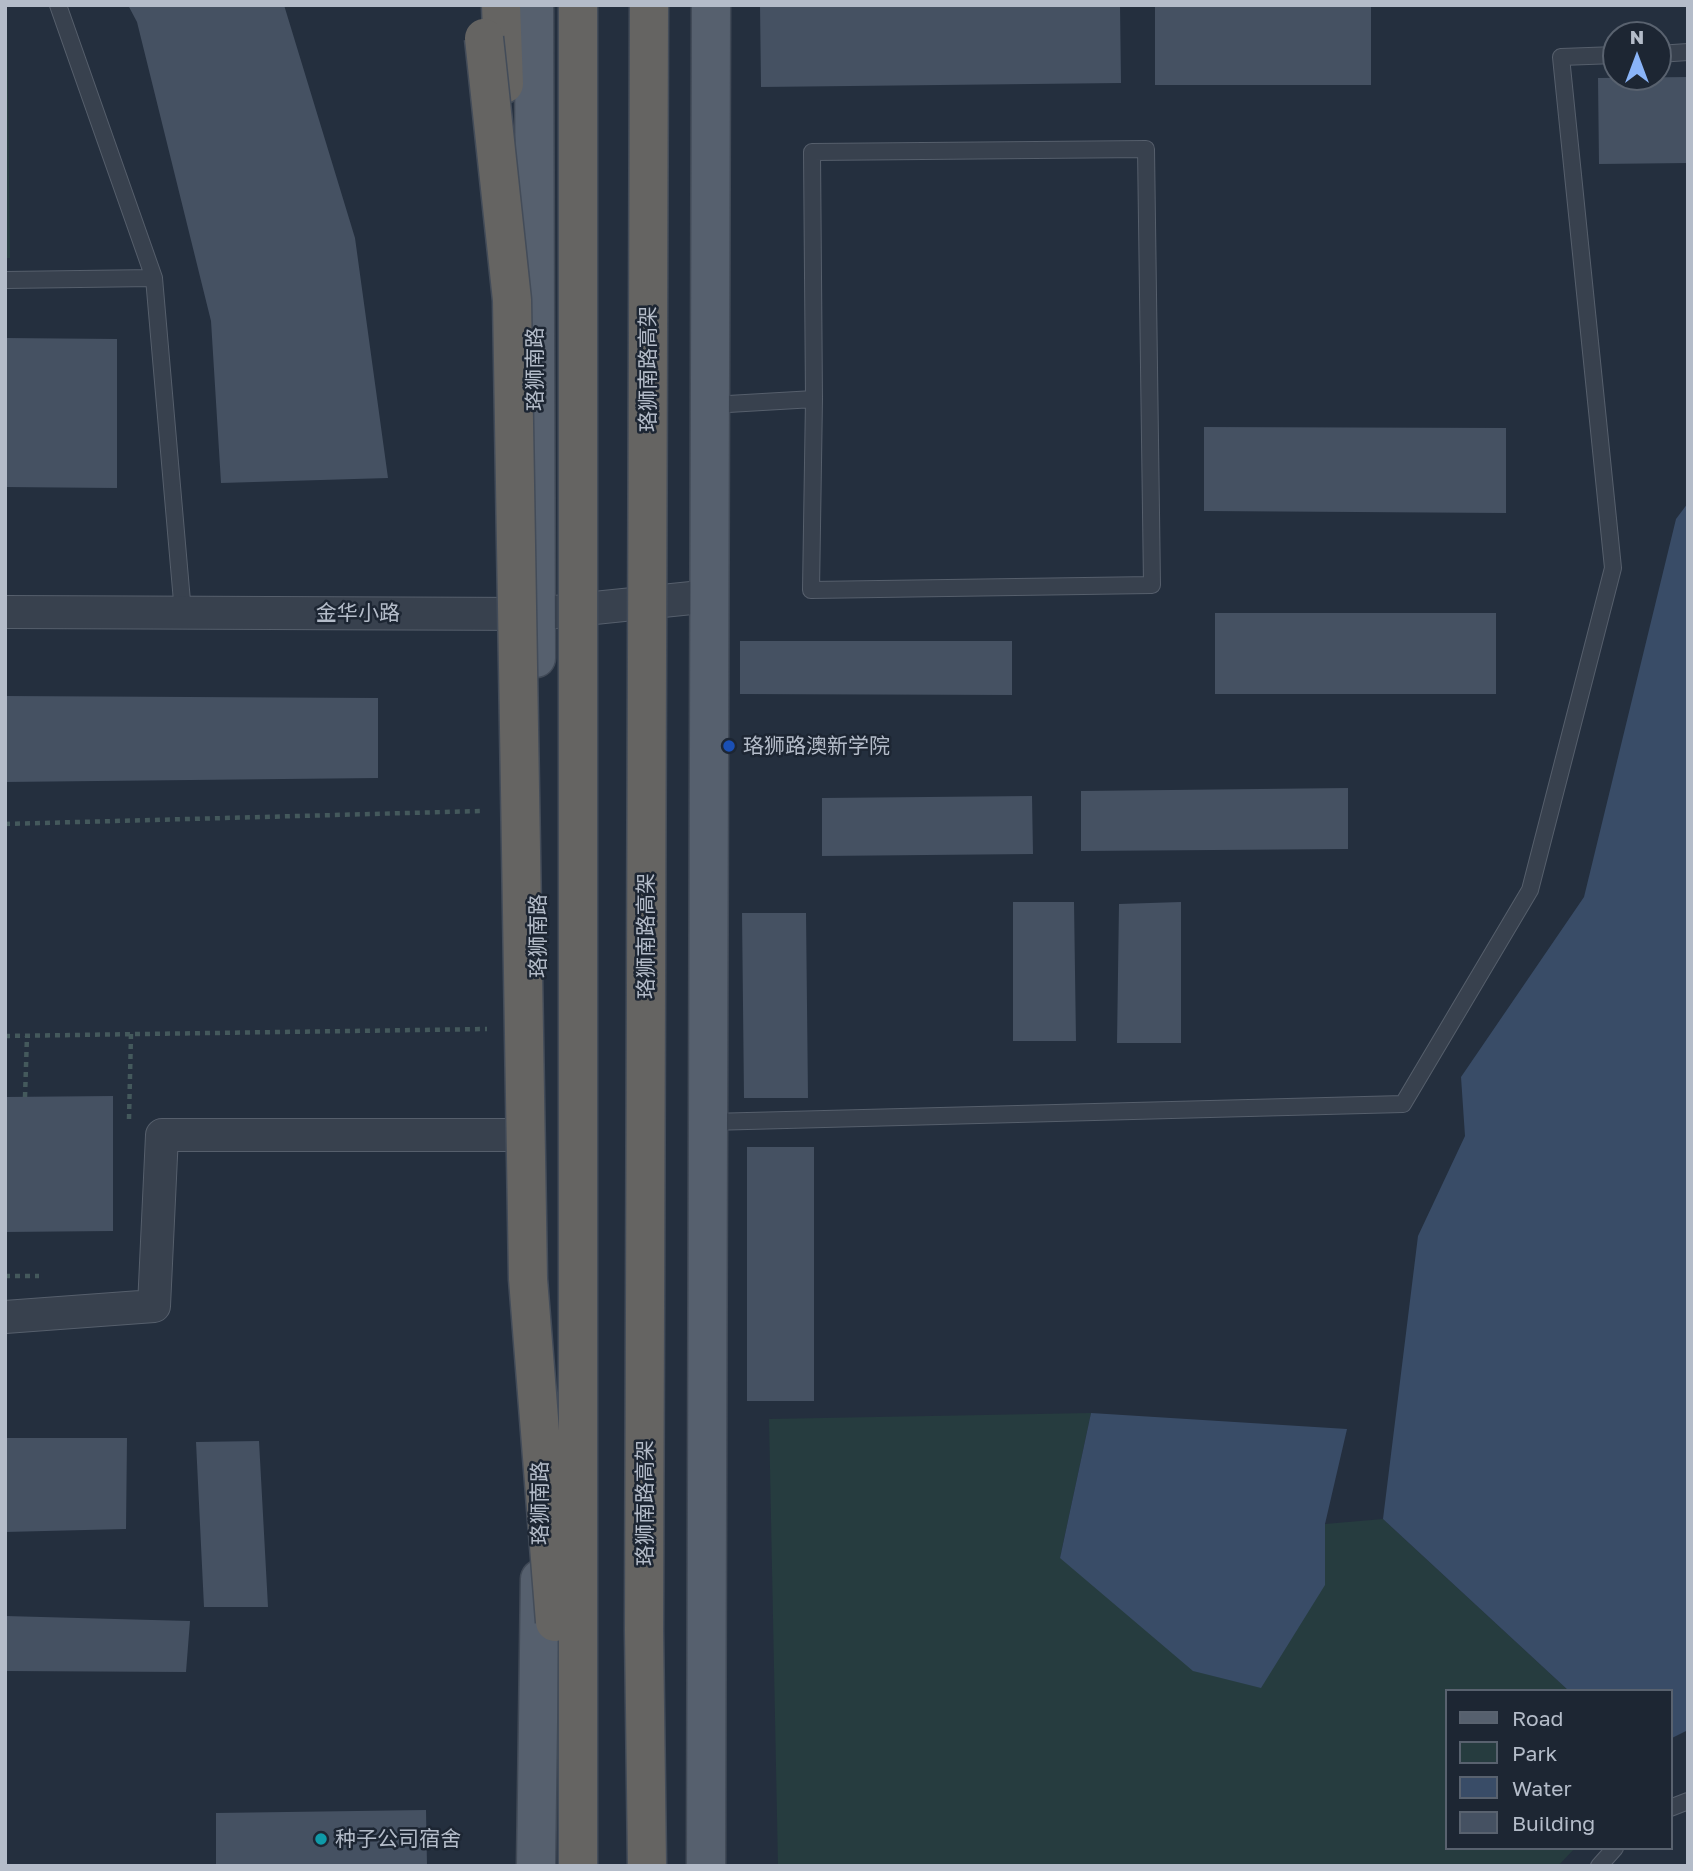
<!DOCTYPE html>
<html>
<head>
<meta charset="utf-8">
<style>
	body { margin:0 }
	#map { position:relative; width:1693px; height:1871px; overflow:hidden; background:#242f3e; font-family:"Golos Text",sans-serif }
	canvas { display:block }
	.frame { position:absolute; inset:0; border:7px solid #b4bcc9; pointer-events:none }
	.legend { position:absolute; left:1445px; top:1689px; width:228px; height:161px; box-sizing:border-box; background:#1d2633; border:2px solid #59626f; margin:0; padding:9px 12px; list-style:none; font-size:21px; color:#b4bcc9 }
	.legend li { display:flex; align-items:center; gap:14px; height:35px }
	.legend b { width:35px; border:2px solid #59626f }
	.north { position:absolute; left:1602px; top:21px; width:70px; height:70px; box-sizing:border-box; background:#1d2633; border:2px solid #59626f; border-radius:50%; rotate:0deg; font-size:19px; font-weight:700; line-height:28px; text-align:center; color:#b4bcc9 }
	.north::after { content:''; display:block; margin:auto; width:24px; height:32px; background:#8ab4f8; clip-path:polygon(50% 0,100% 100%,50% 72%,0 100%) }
</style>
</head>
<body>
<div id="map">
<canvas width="1693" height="1871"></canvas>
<div class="frame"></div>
<ul class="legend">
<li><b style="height:9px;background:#56606e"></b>Road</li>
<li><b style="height:19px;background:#263c3f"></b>Park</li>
<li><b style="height:19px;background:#394c67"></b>Water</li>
<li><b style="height:19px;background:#455162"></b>Building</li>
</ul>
<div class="north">N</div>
</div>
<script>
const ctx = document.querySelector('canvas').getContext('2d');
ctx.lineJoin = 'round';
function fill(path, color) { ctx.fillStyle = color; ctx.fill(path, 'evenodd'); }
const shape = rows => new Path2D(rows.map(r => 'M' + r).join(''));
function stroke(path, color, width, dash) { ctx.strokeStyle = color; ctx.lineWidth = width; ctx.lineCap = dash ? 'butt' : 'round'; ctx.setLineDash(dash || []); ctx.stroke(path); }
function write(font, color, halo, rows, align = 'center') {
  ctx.font = font + ' "Golos Text","Noto Sans SC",sans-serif'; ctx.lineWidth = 5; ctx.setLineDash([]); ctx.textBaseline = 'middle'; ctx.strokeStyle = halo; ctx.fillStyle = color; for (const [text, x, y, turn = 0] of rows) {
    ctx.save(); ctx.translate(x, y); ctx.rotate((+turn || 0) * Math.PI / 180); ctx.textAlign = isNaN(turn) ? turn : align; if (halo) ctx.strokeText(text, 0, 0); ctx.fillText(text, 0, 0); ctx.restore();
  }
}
fill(shape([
	[5,13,7,13,10,258,5,258],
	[1091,1413,1060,1558,1325,1585,1325,1524,1383,1519,1569,1691,1446,1691,1446,1848,1575,1848,1558,1866,778,1866,769,1419]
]), '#263c3f');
fill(shape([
	[1688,503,1688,1730,1670,1739,1670,1691,1569,1691,1383,1519,1418,1236,1465,1136,1461,1077,1584,897,1676,519],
	[1091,1413,1347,1429,1325,1524,1325,1585,1261,1688,1193,1671,1060,1558]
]), '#394c67');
fill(shape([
	[128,5,284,5,355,238,388,478,221,483,211,321,137,22],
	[760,5,1120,5,1121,83,761,87],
	[1155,5,1371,5,1371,85,1155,85],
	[1688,77,1688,163,1599,164,1598,78],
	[5,338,117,339,117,488,5,487],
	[1204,427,1506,428,1506,513,1204,511],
	[1215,613,1496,613,1496,694,1215,694],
	[740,641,1012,641,1012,695,740,694],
	[5,696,378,698,378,778,5,782],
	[1348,788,1348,849,1081,851,1081,791],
	[1032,796,1033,854,822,856,822,798],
	[1013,902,1074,902,1076,1041,1013,1041],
	[1181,902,1181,1043,1117,1043,1119,904],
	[742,913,806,913,808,1098,744,1098],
	[113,1096,113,1231,5,1232,5,1097],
	[747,1147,814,1147,814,1401,747,1401],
	[5,1438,127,1438,126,1529,5,1532],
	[259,1441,268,1607,204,1607,196,1442],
	[5,1616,190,1621,186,1672,5,1671],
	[426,1810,427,1866,216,1866,216,1813]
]), '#455162');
const service = shape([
	[58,5,154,278,183,613],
	[1658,54,1688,52],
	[5,280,154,278],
	[711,405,814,399,812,152,1146,149,1152,585,811,590,814,399],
	[709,1122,1403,1104,1530,890,1613,568,1561,57,1616,55],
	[1670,1808,1688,1801],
	[1599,1866,1615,1848]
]);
const minor = shape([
	[5,612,536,614,711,596],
	[5,1317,154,1306,162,1135,525,1135]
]);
const primary = shape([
	[534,5,536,658],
	[536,1866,540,1579],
	[706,1866,711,5]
]);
const trunk = shape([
	[501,5,504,84]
]);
stroke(service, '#565f6c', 18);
stroke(minor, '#565f6c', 34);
stroke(primary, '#414a57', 41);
stroke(trunk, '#434c59', 41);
stroke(shape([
	[5,824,481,811],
	[5,1036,487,1029],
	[25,1097,27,1036],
	[129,1119,131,1034],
	[5,1276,39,1276]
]), '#44595c', 4.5, [5, 5]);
stroke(service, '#38414e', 16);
stroke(minor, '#38414e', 32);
stroke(primary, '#56606e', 38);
stroke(trunk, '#656462', 38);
const trunkBridge = shape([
	[578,5,578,1866],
	[484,38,512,300,528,1279,555,1622],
	[647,1866,644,1630,649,5]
]);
stroke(trunkBridge, '#434c59', 41, []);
stroke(trunkBridge, '#656462', 38);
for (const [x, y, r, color] of [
	[729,746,7,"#1a4fb4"],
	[321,1839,7,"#0f9aa8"]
]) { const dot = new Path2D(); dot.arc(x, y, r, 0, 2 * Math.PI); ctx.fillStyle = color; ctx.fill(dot); stroke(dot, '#1d2633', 2.5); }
write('21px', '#b4bcc9', '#1d2633', [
	["珞狮南路",535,369,-90],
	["珞狮南路高架",648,369,-90],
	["金华小路",358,613],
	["珞狮南路",538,936,-90],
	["珞狮南路高架",646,936,-90],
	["珞狮南路",540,1503,-90],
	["珞狮南路高架",645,1503,-90]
]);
write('21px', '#b4bcc9', '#1d2633', [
	["珞狮路澳新学院",743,746],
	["种子公司宿舍",335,1839]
], 'left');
</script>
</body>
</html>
